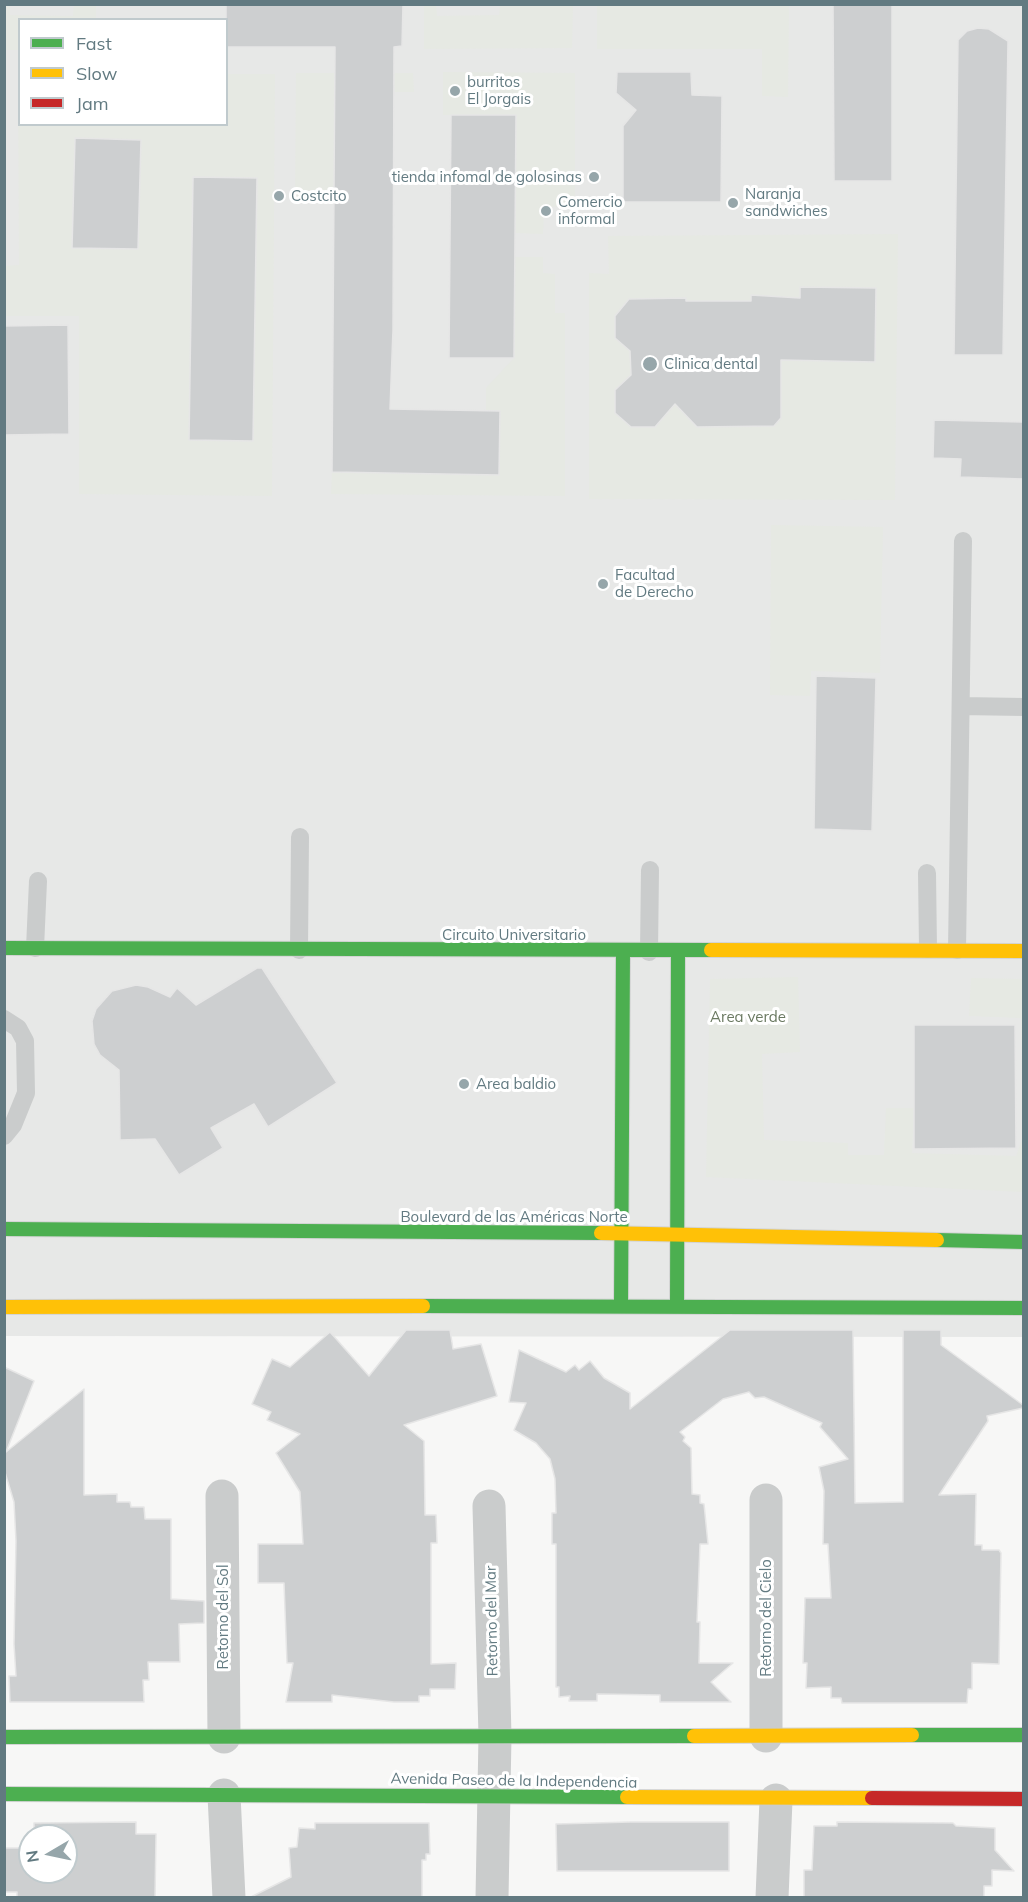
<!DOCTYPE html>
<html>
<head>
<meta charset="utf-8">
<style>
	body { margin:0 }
	#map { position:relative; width:1028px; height:1902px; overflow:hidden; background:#f7f7f6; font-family:Mulish,sans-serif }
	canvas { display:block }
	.frame { position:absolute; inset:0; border:6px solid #627a81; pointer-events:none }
	.legend { position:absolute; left:18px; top:18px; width:210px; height:108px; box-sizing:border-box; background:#fff; border:2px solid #c0cacd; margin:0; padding:8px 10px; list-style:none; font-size:18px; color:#627a81 }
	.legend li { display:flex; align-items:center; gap:12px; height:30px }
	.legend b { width:30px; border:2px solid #c0cacd }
	.north { position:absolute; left:18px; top:1824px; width:60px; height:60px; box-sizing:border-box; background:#fff; border:2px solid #c0cacd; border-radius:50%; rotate:261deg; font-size:16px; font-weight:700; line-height:24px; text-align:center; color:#627a81 }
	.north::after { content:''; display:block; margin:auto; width:21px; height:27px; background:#96a6aa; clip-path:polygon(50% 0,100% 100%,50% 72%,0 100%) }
</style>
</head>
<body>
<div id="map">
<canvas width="1028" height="1902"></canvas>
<div class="frame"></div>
<ul class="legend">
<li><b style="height:8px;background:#4caf50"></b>Fast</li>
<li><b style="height:8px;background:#ffc107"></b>Slow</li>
<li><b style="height:8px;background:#c62828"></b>Jam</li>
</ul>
<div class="north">N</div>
</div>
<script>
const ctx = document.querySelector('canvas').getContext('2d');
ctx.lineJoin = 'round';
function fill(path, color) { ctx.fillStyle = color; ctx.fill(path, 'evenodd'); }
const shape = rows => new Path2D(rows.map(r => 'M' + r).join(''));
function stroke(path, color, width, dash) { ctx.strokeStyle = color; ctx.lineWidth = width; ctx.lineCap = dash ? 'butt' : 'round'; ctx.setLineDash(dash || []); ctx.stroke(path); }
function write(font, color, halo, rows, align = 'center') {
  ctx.font = font + ' Mulish,sans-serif'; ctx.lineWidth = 6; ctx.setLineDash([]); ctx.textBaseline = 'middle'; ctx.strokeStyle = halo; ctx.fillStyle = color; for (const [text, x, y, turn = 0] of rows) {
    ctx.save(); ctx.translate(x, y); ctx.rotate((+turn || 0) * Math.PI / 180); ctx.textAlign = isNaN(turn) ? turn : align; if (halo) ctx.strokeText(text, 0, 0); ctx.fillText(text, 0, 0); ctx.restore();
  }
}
fill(shape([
	[5,5,1023,5,1023,1337,5,1336],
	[20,20,226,20,226,124,20,124]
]), '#e7e8e7');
fill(shape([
	[5,4,10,5,10,15,73,16,74,5,96,5,96,19,20,20,19,50,5,50],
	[424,5,436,5,437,16,499,15,500,5,573,5,572,48,424,49],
	[597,5,789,5,788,97,762,96,762,49,597,49],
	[443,72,575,73,575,206,544,207,543,234,515,233,516,115,443,115],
	[296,73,413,73,414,92,335,92,334,201,295,201],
	[18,74,20,124,226,124,227,74,275,74,272,496,79,494,79,316,5,316,4,266,19,265],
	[898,234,895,500,589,499,589,273,609,274,608,236],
	[515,257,543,257,543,273,555,274,555,313,565,313,565,496,331,494,332,472,498,475,500,411,486,410,486,388,514,358],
	[771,525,883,527,880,673,811,671,810,696,770,695],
	[798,977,800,1052,762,1054,764,1140,848,1143,848,1155,884,1155,886,1108,914,1108,912,1153,1016,1156,1023,1137,1023,1192,706,1177,710,979],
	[971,978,1023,979,1023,1131,1021,1018,969,1016]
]), '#e6e9e3');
const building = shape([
	[226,4,403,4,402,46,394,47,393,330,390,409,500,411,499,475,332,472,335,47,226,47,226,4],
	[833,4,892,4,892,181,834,181,833,4],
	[978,28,989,29,1008,41,1003,355,954,355,958,40,967,31,978,28],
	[617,72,691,72,692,95,722,96,721,202,623,202,623,126,636,110,616,93,617,72],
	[451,115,516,115,514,358,449,358,451,115],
	[75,138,141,140,138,249,72,248,75,138],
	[193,177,257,178,253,441,189,440,193,177],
	[800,287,876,288,875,362,781,360,781,418,774,426,697,427,675,404,655,427,631,427,615,413,615,390,631,375,630,351,615,338,615,316,629,299,686,298,686,301,751,301,751,295,800,298,800,287],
	[68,325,69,434,4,435,4,326,68,325],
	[934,420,1023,422,1023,479,960,477,961,459,933,458,934,420],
	[816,676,876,678,872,831,814,829,816,676],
	[257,968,262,968,337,1083,268,1127,254,1104,211,1128,223,1148,179,1175,155,1139,120,1140,119,1070,100,1055,94,1044,92,1021,96,1009,112,991,136,985,148,987,170,997,177,988,196,1005,257,968],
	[914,1025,1015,1025,1016,1148,914,1149,914,1025],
	[406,1330,450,1330,453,1349,481,1344,497,1396,404,1425,424,1441,425,1515,436,1515,437,1543,431,1543,431,1664,456,1663,455,1689,430,1689,430,1696,419,1696,419,1702,394,1702,332,1695,332,1702,286,1702,293,1663,287,1663,284,1583,258,1583,258,1544,303,1544,300,1492,276,1453,300,1434,267,1420,271,1412,252,1404,272,1359,290,1367,330,1332,369,1376,406,1330],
	[730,1330,853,1330,855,1503,903,1502,903,1330,941,1330,941,1345,1023,1405,1023,1408,987,1416,988,1421,939,1495,976,1494,975,1545,982,1545,982,1550,999,1550,1001,1553,999,1664,972,1663,972,1689,968,1689,967,1703,842,1703,841,1698,831,1698,831,1687,806,1688,807,1663,803,1663,805,1598,831,1598,828,1544,823,1544,824,1491,819,1467,848,1459,820,1427,822,1423,764,1397,755,1398,749,1392,723,1399,680,1432,685,1437,683,1441,691,1448,692,1494,700,1495,700,1503,704,1504,708,1544,700,1544,697,1622,700,1622,699,1663,733,1663,711,1682,731,1702,660,1702,660,1695,597,1694,597,1701,569,1701,570,1696,559,1697,559,1687,556,1687,556,1544,552,1544,552,1513,556,1513,555,1479,550,1459,536,1443,514,1430,526,1403,509,1402,519,1350,566,1372,575,1365,579,1370,590,1361,604,1378,630,1393,630,1409,730,1330],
	[4,1367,34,1381,6,1452,84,1389,84,1495,117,1494,117,1502,130,1502,131,1507,144,1507,145,1519,171,1519,171,1599,204,1601,204,1623,179,1624,180,1662,148,1662,149,1680,143,1680,144,1702,10,1702,9,1676,16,1676,14,1644,16,1541,14,1502,4,1469,4,1367],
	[136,1822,136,1834,156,1834,155,1898,17,1898,17,1892,4,1892,4,1848,30,1848,30,1872,66,1872,66,1836,34,1836,34,1823,136,1822],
	[631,1822,729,1822,729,1871,557,1871,556,1824,631,1822],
	[837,1822,953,1823,956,1826,995,1828,995,1850,1014,1871,992,1870,992,1886,984,1886,984,1898,804,1898,804,1870,812,1870,814,1826,837,1826,837,1822],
	[315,1823,429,1823,430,1854,426,1854,426,1860,422,1860,422,1898,249,1898,291,1877,289,1848,297,1847,299,1828,315,1829,315,1823]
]);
fill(building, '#cdcfd0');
stroke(building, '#e6e6e6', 1.5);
const fast = shape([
	[4,948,711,950],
	[4,1229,601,1233],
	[937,1240,1024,1242],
	[621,1305,623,952],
	[423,1306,1024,1308],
	[677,1306,678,952],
	[912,1735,1024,1735],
	[4,1737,694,1736],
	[4,1794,627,1797]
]);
const slow = shape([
	[711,950,1024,951],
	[601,1233,937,1240],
	[4,1307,423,1306],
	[694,1736,912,1735],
	[627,1797,872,1798]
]);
const jam = shape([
	[872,1798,1024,1799]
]);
stroke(fast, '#d3d4d4', 16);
stroke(slow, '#d3d4d4', 16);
stroke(jam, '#d3d4d4', 16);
stroke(shape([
	[961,706,1024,707],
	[927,873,928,949],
	[35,948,38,881],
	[299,950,300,837],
	[957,950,963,541],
	[649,952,650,870],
	[4,1019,18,1028,25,1041,26,1093,13,1125,4,1136]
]), '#cacccc', 18);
stroke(shape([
	[222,1496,224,1737],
	[766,1500,766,1736],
	[489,1506,495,1736,492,1898],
	[224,1795,229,1898],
	[772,1898,776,1800]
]), '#cacccc', 33);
stroke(fast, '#4caf50', 14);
stroke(slow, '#ffc107', 14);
stroke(jam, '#c62828', 14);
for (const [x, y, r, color] of [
	[455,91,6,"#96a6aa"],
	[594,177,6,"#96a6aa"],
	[279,196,6,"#96a6aa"],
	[733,203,6,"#96a6aa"],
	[546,211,6,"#96a6aa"],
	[650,364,8,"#96a6aa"],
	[603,584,6,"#96a6aa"],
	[464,1084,6,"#96a6aa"]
]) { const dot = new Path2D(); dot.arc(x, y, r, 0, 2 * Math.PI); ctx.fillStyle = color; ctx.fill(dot); stroke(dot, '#fff', 2); }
write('15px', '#627a81', '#fff', [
	["burritos",467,82],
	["El Jorgais",467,99],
	["tienda infomal de golosinas",582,177,"right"],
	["Naranja",745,194],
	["sandwiches",745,211],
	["Costcito",291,196],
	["Comercio",558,202],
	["informal",558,219],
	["Clinica dental",664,364],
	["Facultad",615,575],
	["de Derecho",615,592],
	["Area baldio",476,1084]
], 'left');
write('15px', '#627a81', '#fff', [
	["Circuito Universitario",514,935],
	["Boulevard de las Américas Norte",514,1217],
	["Retorno del Sol",223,1617,-90],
	["Retorno del Cielo",766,1618,-90],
	["Retorno del Mar",492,1621,-91],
	["Avenida Paseo de la Independencia",514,1781,1]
]);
write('15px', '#6a7961', '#fff', [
	["Area verde",748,1017]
]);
</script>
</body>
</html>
